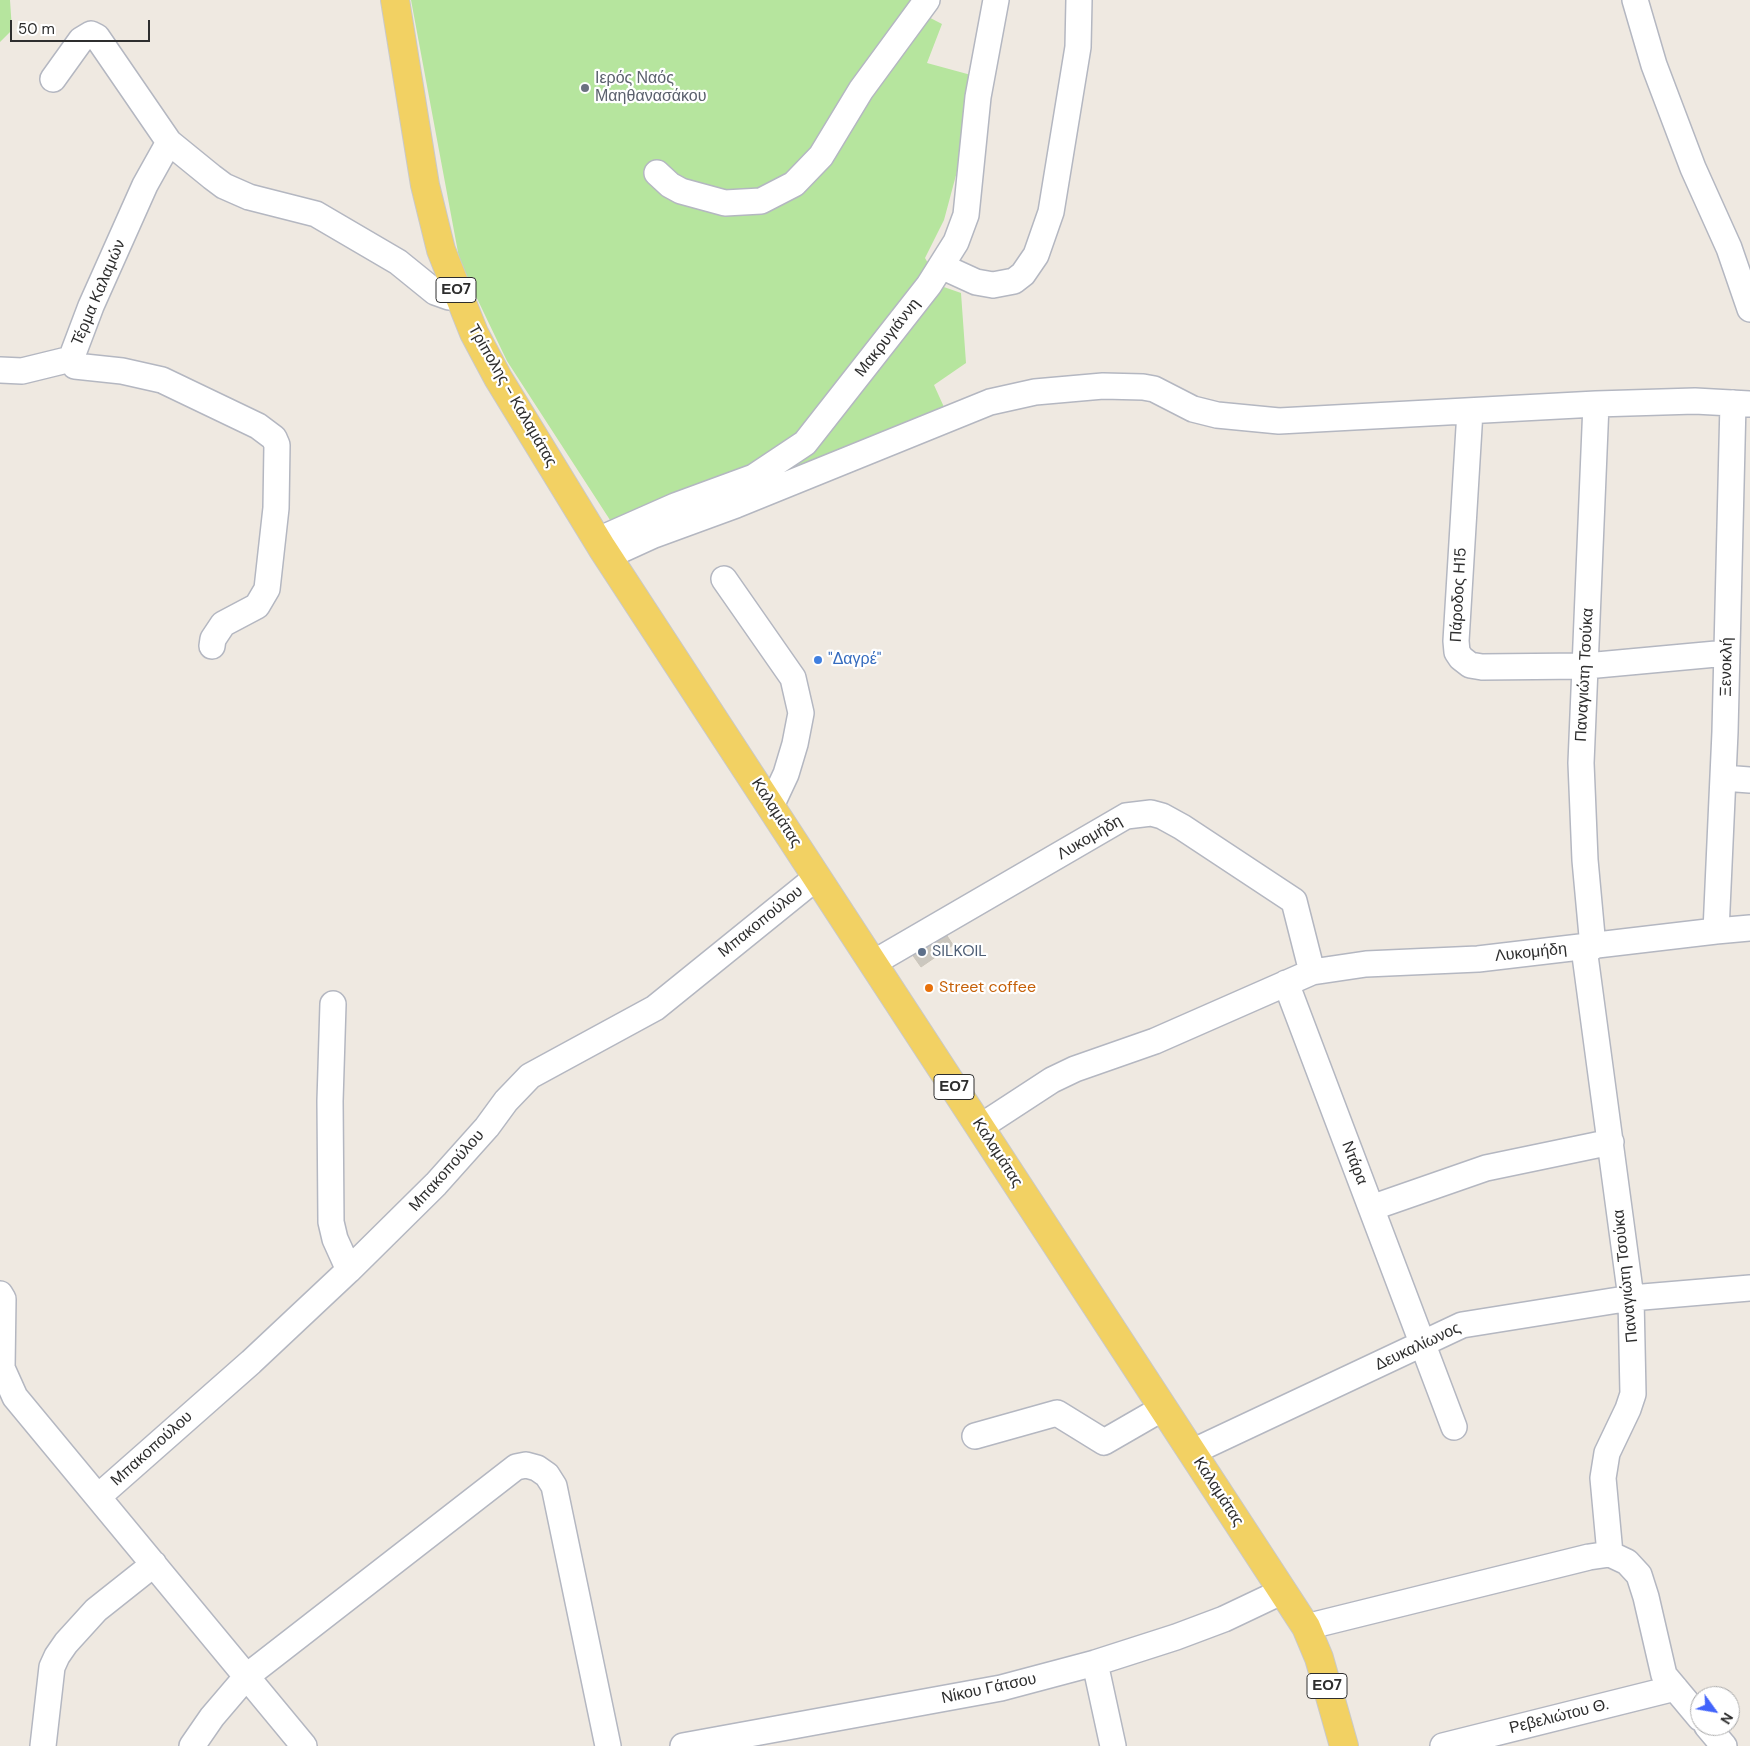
<!DOCTYPE html>
<html>
<head>
<meta charset="utf-8">
<style>
	body { margin:0 }
	#map { position:relative; width:1750px; height:1746px; overflow:hidden; background:#efe9e1; font-family:"DM Sans",sans-serif }
	canvas { display:block }
	.north { position:absolute; left:1690px; top:1686px; width:50px; height:50px; box-sizing:border-box; background:#fff; border:1px solid #ababab; border-radius:50%; rotate:122deg; font-size:14px; font-weight:700; line-height:20px; text-align:center; color:#2e2e2e }
	.north::after { content:''; display:block; margin:auto; width:18px; height:22px; background:#4264fb; clip-path:polygon(50% 0,100% 100%,50% 72%,0 100%) }
	.scale { position:absolute; left:10px; top:20px; width:140px; height:22px; box-sizing:border-box; border:2px solid #2e2e2e; border-top:0; padding-left:6px; font-size:15px; line-height:18px; white-space:nowrap; color:#2e2e2e; -webkit-text-stroke:4px #fff; paint-order:stroke }
</style>
</head>
<body>
<div id="map">
<canvas width="1750" height="1746"></canvas>
<div class="north">N</div>
<div class="scale">50 m</div>
</div>
<script>
const ctx = document.querySelector('canvas').getContext('2d');
ctx.lineJoin = 'round';
function fill(path, color) { ctx.fillStyle = color; ctx.fill(path, 'evenodd'); }
const shape = rows => new Path2D(rows.map(r => 'M' + r).join(''));
function stroke(path, color, width, dash) { ctx.strokeStyle = color; ctx.lineWidth = width; ctx.lineCap = dash ? 'butt' : 'round'; ctx.setLineDash(dash || []); ctx.stroke(path); }
function write(font, color, halo, rows, align = 'center') {
  ctx.font = font + ' "DM Sans",sans-serif'; ctx.lineWidth = 4.5; ctx.setLineDash([]); ctx.textBaseline = 'middle'; ctx.strokeStyle = halo; ctx.fillStyle = color; for (const [text, x, y, turn = 0] of rows) {
    ctx.save(); ctx.translate(x, y); ctx.rotate((+turn || 0) * Math.PI / 180); ctx.textAlign = isNaN(turn) ? turn : align; if (halo) ctx.strokeText(text, 0, 0); ctx.fillText(text, 0, 0); ctx.restore();
  }
}
fill(shape([
	[0,0,10,0,12,30,0,42],
	[411,0,920,0,913,9,942,24,927,63,971,75,959,164,944,220,925,258,941,286,961,293,966,363,934,385,948,416,659,528,636,512,610,520,507,361,460,263]
]), '#b6e59e');
const building = shape([
	[942,928,953,945,921,967,909,950,942,928]
]);
fill(building, '#cbc7bf');
stroke(building, '#cbc5ba', 1);
const minor = shape([
	[1635,0,1654,65,1693,168,1729,248,1750,309],
	[53,79,81,40,91,34,97,37,169,142,212,177,224,186,249,197,316,214,398,262,435,292,449,297,459,297],
	[169,142,145,185,91,306,71,359,75,366,122,371,162,380,258,426,274,438,277,445,276,508,267,589,257,606,223,624,213,639,212,646],
	[657,173,670,185,681,191,725,203,761,201,794,184,821,156,861,90,927,0],
	[941,266,976,282,993,285,1014,281,1023,274,1036,255,1051,212,1078,47,1079,0],
	[0,370,22,371,71,359],
	[1470,411,1456,641,1457,652,1461,658,1470,665,1482,667,1586,666,1727,653],
	[598,540,675,506,754,477,805,443,929,285,956,242,966,215,978,97,996,0],
	[608,556,654,535,736,505,990,402,1035,392,1103,386,1143,387,1154,389,1193,409,1217,415,1279,421,1596,404,1695,401,1750,404],
	[724,579,793,678,801,713,795,744,786,774,771,806],
	[1723,778,1750,780],
	[1716,931,1725,732,1733,403],
	[1593,947,1585,860,1581,763,1596,404],
	[1584,948,1631,1298,1633,1394,1628,1409,1607,1453,1603,1478,1610,1554],
	[873,963,1126,816,1151,813,1162,816,1182,827,1294,901,1312,972],
	[1286,983,1454,1427],
	[333,1004,330,1101,331,1222,335,1239,349,1270],
	[980,1127,1052,1080,1075,1069,1155,1041,1312,972,1366,964,1478,959,1716,931,1750,928],
	[1371,1208,1486,1168,1611,1142],
	[0,1294,3,1299,2,1368,15,1397,304,1746],
	[975,1436,1057,1413,1104,1442,1163,1408],
	[1192,1452,1462,1325,1631,1298,1750,1288],
	[99,1496,251,1362,349,1270,436,1184,487,1127,506,1101,530,1076,655,1008,817,877],
	[1306,1627,1589,1557,1610,1554,1627,1562,1639,1575,1646,1597,1664,1675,1700,1718],
	[1095,1663,1113,1746],
	[1707,1726,1724,1746],
	[43,1746,52,1667,57,1656,66,1643,96,1610,154,1564],
	[192,1746,212,1717,247,1676,516,1467,526,1465,537,1468,547,1475,554,1486,608,1746],
	[683,1746,1001,1688,1095,1663,1176,1637,1224,1619,1283,1591],
	[1443,1746,1675,1688]
]);
const major = shape([
	[395,0,425,185,441,250,474,333,498,378,602,548,1306,1627,1319,1658,1344,1746]
]);
stroke(minor, '#b4b7c1', 28);
stroke(major, '#c9c9c9', 30);
stroke(minor, '#fff', 25);
stroke(major, '#f2d163', 28);
for (const [x, y, r, color] of [
	[585,88,5,"#6b7280"],
	[818,660,5,"#3f7fe0"],
	[922,952,5,"#5c6f8a"],
	[929,988,5,"#e8710a"]
]) { const dot = new Path2D(); dot.arc(x, y, r, 0, 2 * Math.PI); ctx.fillStyle = color; ctx.fill(dot); stroke(dot, '#fff', 2); }
for (const [x, y, w] of [
	[456,290,40],
	[954,1087,40],
	[1327,1686,40]
]) { const box = new Path2D(); box.roundRect(x - w / 2, y - 12.5, w, 25, 4); ctx.fillStyle = '#fff'; ctx.fill(box); stroke(box, '#2e2e2e', 1); }
write('bold 15px', '#2e2e2e', null, [
	["ΕΟ7",456,290],
	["ΕΟ7",954,1087],
	["ΕΟ7",1327,1686]
]);
write('16px', '#5b616d', '#fff', [
	["Ιερός Ναός",595,79],
	["Μαηθανασάκου",595,97]
], 'left');
write('16px', '#2e2e2e', '#fff', [
	["Τέρμα Καλαμών",99,293,-67],
	["Μακρυγιάννη",888,338,-52],
	["Τρίπολης - Καλαμάτας",512,396,60],
	["Πάροδος Η15",1459,595,-87],
	["Ξενοκλή",1727,667,-89],
	["Παναγιώτη Τσούκα",1585,675,-87],
	["Καλαμάτας",776,813,57],
	["Λυκομήδη",1090,838,-30],
	["Μπακοπούλου",761,922,-39],
	["Λυκομήδη",1531,953,-6],
	["Καλαμάτας",997,1153,57],
	["Ντάρα",1354,1163,69],
	["Μπακοπούλου",447,1171,-48],
	["Παναγιώτη Τσούκα",1626,1276,-96],
	["Δευκαλίωνος",1418,1347,-25],
	["Μπακοπούλου",152,1449,-42],
	["Καλαμάτας",1218,1492,57],
	["Νίκου Γάτσου",989,1689,-12],
	["Ρεβελιώτου Θ.",1559,1717,-14]
]);
write('16px', '#366cbe', '#fff', [
	["\"Δαγρέ\"",828,660]
], 'left');
write('16px', '#4e5e75', '#fff', [
	["SILKOIL",932,952]
], 'left');
write('16px', '#c56008', '#fff', [
	["Street coffee",939,988]
], 'left');
</script>
</body>
</html>
